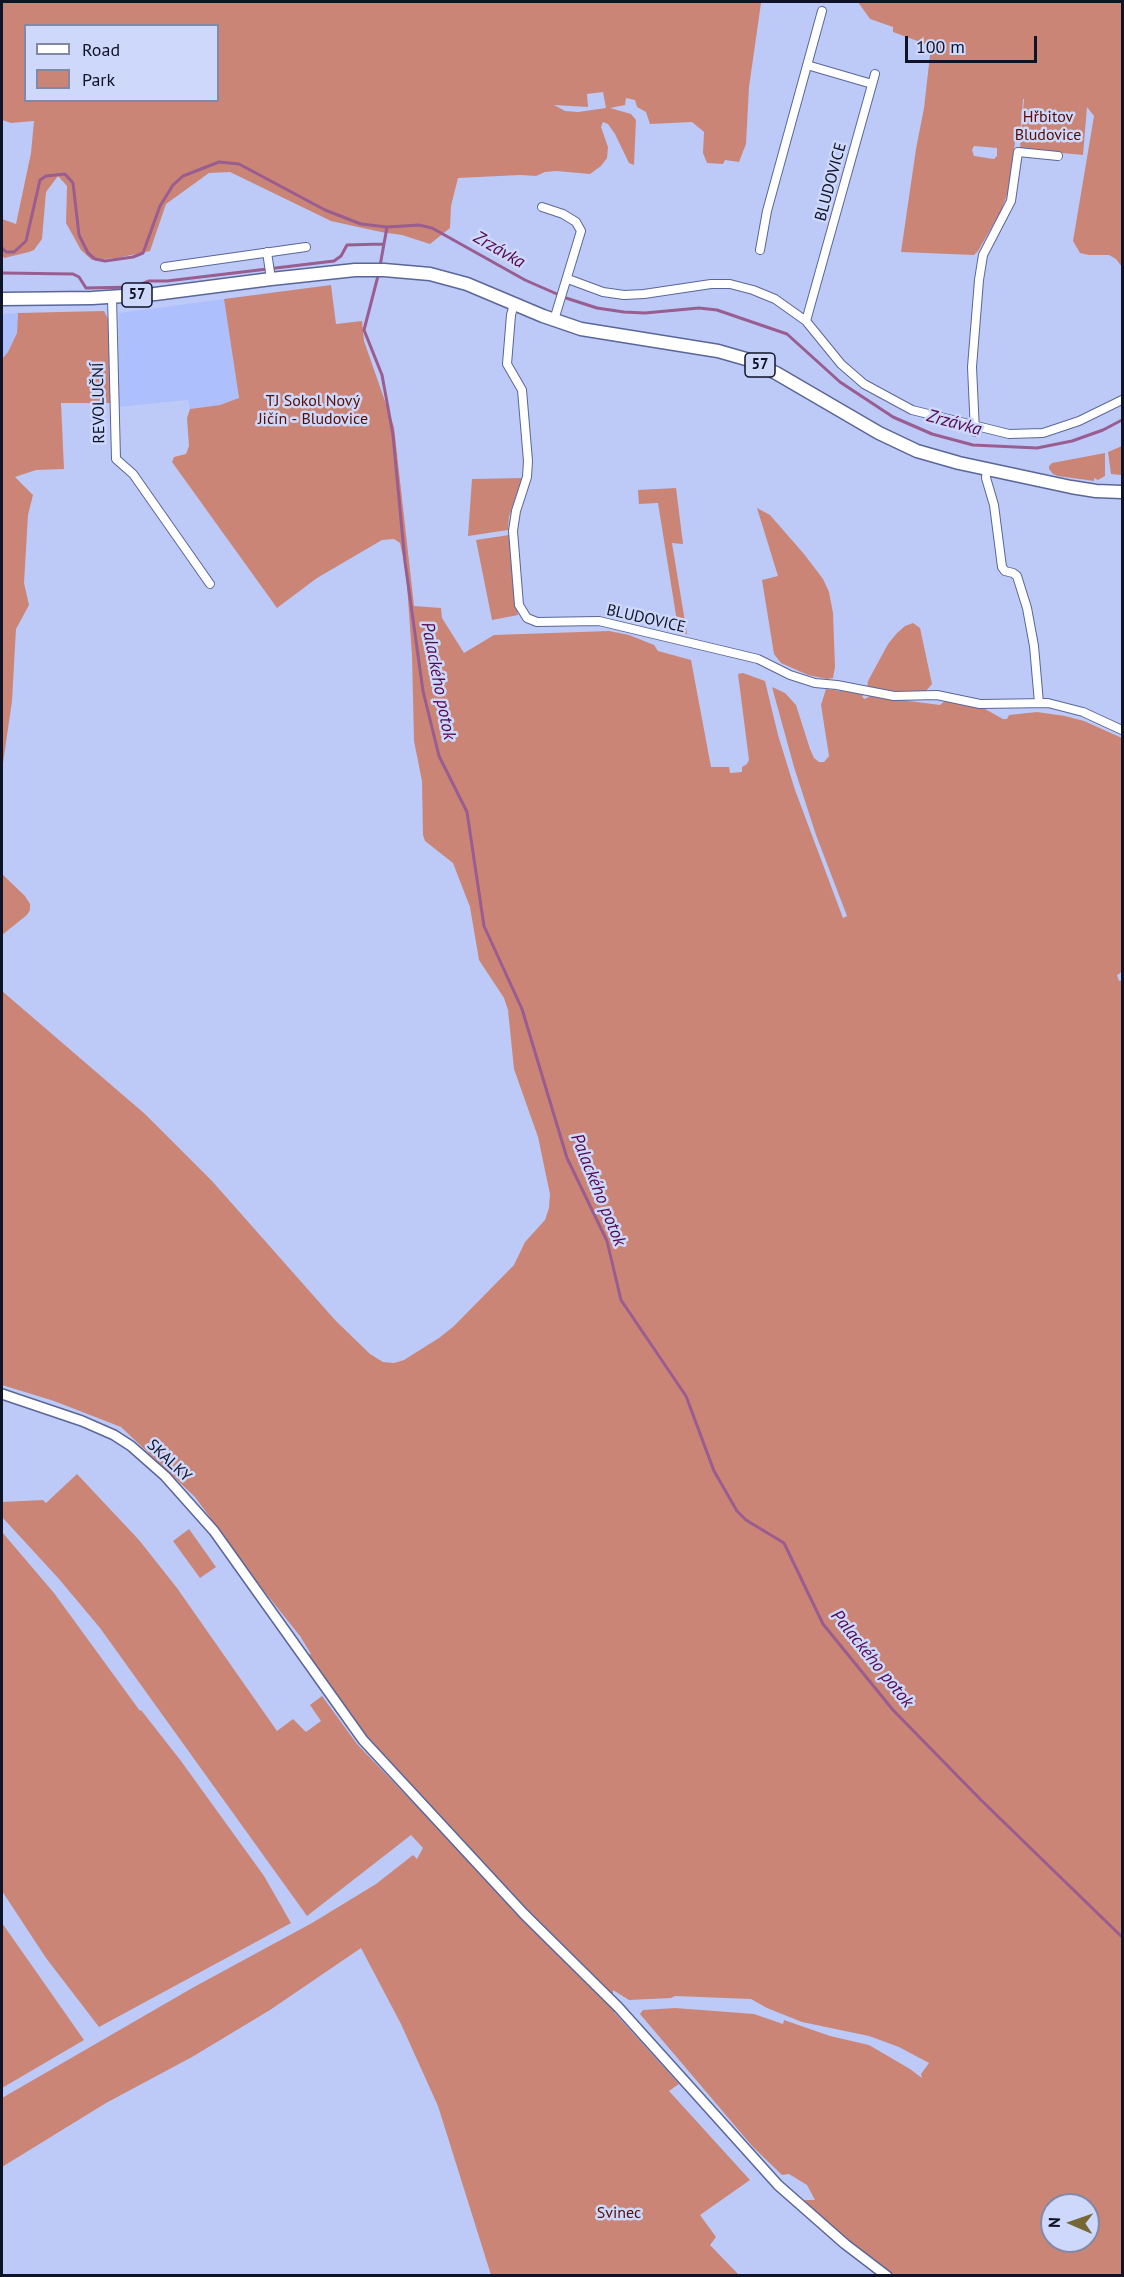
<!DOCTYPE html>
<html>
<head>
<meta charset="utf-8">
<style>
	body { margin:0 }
	#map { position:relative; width:1124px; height:2277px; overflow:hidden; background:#bdcaf7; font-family:"PT Sans",sans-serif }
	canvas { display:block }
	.frame { position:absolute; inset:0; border:3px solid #0f1327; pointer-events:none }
	.legend { position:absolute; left:24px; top:24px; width:195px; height:78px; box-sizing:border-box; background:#ced8fa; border:2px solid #8289a6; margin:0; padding:8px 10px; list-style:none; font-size:18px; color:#0f1327 }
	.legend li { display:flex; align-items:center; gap:12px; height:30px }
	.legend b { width:30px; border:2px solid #8289a6 }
	.north { position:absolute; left:1040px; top:2193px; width:60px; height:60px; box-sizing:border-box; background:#ced8fa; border:2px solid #8289a6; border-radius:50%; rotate:272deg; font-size:16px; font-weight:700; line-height:24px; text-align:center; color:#0f1327 }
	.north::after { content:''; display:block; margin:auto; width:21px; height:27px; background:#776735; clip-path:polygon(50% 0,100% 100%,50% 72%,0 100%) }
	.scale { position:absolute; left:905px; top:36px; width:132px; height:27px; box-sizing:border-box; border:3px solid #0f1327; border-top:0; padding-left:8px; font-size:18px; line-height:21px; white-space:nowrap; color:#0f1327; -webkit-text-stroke:4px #ced8fa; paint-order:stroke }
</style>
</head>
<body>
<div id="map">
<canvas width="1124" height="2277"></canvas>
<div class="frame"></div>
<ul class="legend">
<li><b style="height:8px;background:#fff"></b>Road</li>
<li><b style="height:16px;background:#cb8577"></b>Park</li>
</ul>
<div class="north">N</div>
<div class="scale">100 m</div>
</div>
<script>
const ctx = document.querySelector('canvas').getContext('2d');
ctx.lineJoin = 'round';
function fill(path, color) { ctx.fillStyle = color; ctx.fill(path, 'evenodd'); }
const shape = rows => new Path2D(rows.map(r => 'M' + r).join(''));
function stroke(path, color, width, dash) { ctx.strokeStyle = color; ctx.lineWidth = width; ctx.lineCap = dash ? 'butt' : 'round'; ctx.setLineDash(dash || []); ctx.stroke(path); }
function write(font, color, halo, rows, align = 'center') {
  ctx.font = font + ' "PT Sans",sans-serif'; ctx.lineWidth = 5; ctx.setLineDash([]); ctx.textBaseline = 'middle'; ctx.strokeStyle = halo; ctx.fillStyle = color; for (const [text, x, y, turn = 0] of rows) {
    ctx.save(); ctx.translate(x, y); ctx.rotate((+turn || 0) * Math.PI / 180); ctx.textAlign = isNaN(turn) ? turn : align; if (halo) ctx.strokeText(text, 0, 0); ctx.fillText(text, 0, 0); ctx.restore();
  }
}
fill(shape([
	[224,299,239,399,220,405,190,409,188,400,118,407,119,313],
	[18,313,17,333,8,352,2,359,2,314]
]), '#aebffd');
fill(shape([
	[2,2,760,2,761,3,749,87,746,144,739,162,725,160,723,164,707,163,703,153,704,132,692,122,650,124,646,112,637,107,635,100,626,98,625,105,610,108,631,114,636,120,634,165,629,163,615,134,608,124,603,122,601,127,608,147,607,158,601,166,590,174,556,171,545,172,536,176,520,175,458,178,451,206,450,228,430,244,402,235,381,232,331,221,230,172,209,173,166,204,150,251,117,258,92,260,81,250,66,223,67,186,58,176,46,192,42,239,34,250,29,252,4,258,2,254,2,219,16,224,31,153,34,121,11,123,2,120],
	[26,26,218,26,218,100,26,100],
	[603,92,606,108,578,112,565,111,554,105,588,107,587,94],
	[858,2,1122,2,1122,267,1116,259,1109,255,1089,255,1080,253,1073,241,1094,116,1087,107,1083,155,1020,149,1024,99,1023,99,1020,138,1015,142,1008,192,1001,211,978,251,974,255,901,252,916,149,924,108,931,46,893,32,893,27,870,19],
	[974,146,997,148,997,156,994,159,974,156,972,150],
	[331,285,336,324,362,321,364,341,394,427,414,606,441,608,442,618,464,653,494,635,609,631,629,635,654,645,658,651,691,660,711,767,729,767,730,773,742,772,742,767,747,764,749,760,738,674,743,673,765,681,778,735,795,790,843,918,847,916,816,835,794,767,772,687,785,693,796,705,810,749,814,758,819,762,824,762,829,756,821,705,826,689,864,694,862,697,865,699,870,696,940,705,947,699,985,709,1003,719,1007,719,1009,715,1037,712,1065,716,1084,721,1122,738,1122,972,1117,975,1119,981,1122,980,1122,2275,891,2275,849,2244,803,2202,805,2200,815,2200,807,2185,789,2174,782,2175,753,2147,640,2014,643,2010,675,2008,754,2014,783,2024,784,2020,830,2036,869,2045,910,2069,922,2078,921,2074,929,2063,899,2047,869,2036,802,2022,767,2008,751,1999,675,1996,671,1998,629,2000,613,1990,613,1997,618,2007,614,2012,679,2084,669,2091,750,2180,700,2215,716,2237,710,2245,739,2275,491,2275,438,2106,401,2024,361,1948,270,2010,192,2057,106,2103,2,2167,2,2098,194,1987,312,1923,376,1884,413,1855,417,1859,423,1848,411,1835,307,1916,100,1628,59,1579,2,1517,2,1502,43,1500,46,1503,77,1474,139,1540,177,1588,277,1731,293,1719,306,1732,321,1721,310,1705,322,1696,357,1744,428,1818,417,1798,363,1740,302,1654,311,1654,300,1636,264,1591,195,1497,121,1427,54,1401,2,1385,2,991,145,1114,212,1181,335,1320,370,1354,383,1362,394,1363,404,1360,439,1338,454,1326,514,1265,525,1242,545,1220,549,1208,550,1194,538,1137,514,1069,508,1010,504,998,479,960,470,907,453,863,425,841,423,835,422,781,414,741,412,655,406,571,400,543,394,539,382,540,317,578,277,608,172,462,174,457,186,454,189,446,187,418,190,409,220,405,239,398,224,299],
	[1052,2205,1088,2205,1088,2241,1052,2241],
	[104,311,108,319,111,403,61,403,64,469,36,470,15,477,33,495,28,515,24,583,29,605,16,629,12,701,2,770,2,359,8,352,17,333,18,313],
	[1122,446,1122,478,1121,475,1111,474,1108,452],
	[1105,453,1105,476,1098,480,1094,478,1094,481,1058,476,1053,474,1049,469,1049,466,1052,463],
	[522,478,509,517,508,530,468,536,472,479],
	[676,488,683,544,672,543,687,634,679,634,658,503,639,504,638,490],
	[757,508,770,515,804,554,823,579,829,592,833,613,835,667,833,678,827,679,808,675,781,663,774,654,762,580,778,576],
	[509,535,518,615,492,620,476,540],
	[913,623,920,628,932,684,926,691,903,692,867,688,868,681,888,644,897,633,905,626],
	[2,874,25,896,30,904,30,910,27,915,2,935],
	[189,1529,216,1567,200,1578,173,1541],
	[2,1532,54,1593,140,1711,141,1710,181,1761,264,1876,291,1923,99,2027,46,1958,2,1891],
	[2,1923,84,2040,2,2088]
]), '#cb8577');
stroke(shape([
	[2,248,6,252,14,252,26,241,40,180,46,176,65,174,73,183,79,235,88,253,95,259,105,261,133,257,143,253,160,206,173,185,183,176,219,162,239,164,325,210,361,224,387,227,419,225,432,228,525,280,566,298,597,308,624,312,645,313,699,308,717,310,787,334,840,382,893,417,932,434,973,445,1037,448,1072,441,1103,430,1122,420],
	[380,266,387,227],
	[379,272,364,330,382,375,393,435,405,562,423,691,439,756,467,812,484,926,522,1009,567,1158,607,1241,621,1300,686,1396,714,1471,737,1511,746,1520,784,1543,823,1624,893,1710,981,1800,1122,1937],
	[2,273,73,274,79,277,86,288,135,287,149,281,167,281,334,261,341,256,347,245,383,244]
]), '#995d90', 3);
const minor = shape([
	[807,65,872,84],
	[542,207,563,214,576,222,581,231,554,320],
	[760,250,767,211,822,11],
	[267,252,271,279],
	[165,267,306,247],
	[568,279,603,292,624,295,644,294,711,284,730,284,753,290,775,299,806,321,841,364,864,384,912,410,1009,434,1043,433,1079,421,1122,400],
	[112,297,116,459,133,474,210,584],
	[514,304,511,315,507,364,522,390,528,461,527,477,516,511,513,531,519,605,527,618,537,622,599,621,758,659,790,675,815,683,837,685,894,696,937,695,980,704,1048,703,1083,712,1122,730],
	[806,321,875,74],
	[975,432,972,367,979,280,983,255,1011,201,1018,152,1058,156],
	[987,468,986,478,994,505,1002,567,1005,571,1013,573,1017,576,1027,608,1034,646,1039,703]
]);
const tertiary = shape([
	[2,1394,82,1421,114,1435,131,1446,165,1476,214,1531,363,1740,524,1914,618,2007,778,2185,845,2244,887,2276]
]);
const primary = shape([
	[2,299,92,298,155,294,271,279,355,270,384,270,430,274,467,284,543,316,581,329,718,351,746,359,776,373,879,433,917,451,959,463,1071,487,1096,491,1122,492]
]);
stroke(minor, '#5a6698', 10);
stroke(tertiary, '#5a6698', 12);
stroke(primary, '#5a6698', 15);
stroke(minor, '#fff', 8);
stroke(tertiary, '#fff', 9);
stroke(primary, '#fff', 12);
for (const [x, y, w] of [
	[137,295,30],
	[760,365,30]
]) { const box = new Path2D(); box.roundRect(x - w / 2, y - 12, w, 24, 4.5); ctx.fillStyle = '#ced8fa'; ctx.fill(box); stroke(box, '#0f1327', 1.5); }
write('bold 15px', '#0f1327', null, [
	["57",137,295],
	["57",760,365]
]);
write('16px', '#570d02', '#ced8fa', [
	["Hřbitov",1048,117],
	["Bludovice",1048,135],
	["TJ Sokol Nový",313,401],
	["Jičín - Bludovice",313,419],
	["Svinec",619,2213]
]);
write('16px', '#0f1327', '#ced8fa', [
	["BLUDOVICE",831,182,-75],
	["REVOLUČNÍ",99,403,-91],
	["BLUDOVICE",646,619,13],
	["SKALKY",169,1461,43]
]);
write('italic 18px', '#56084f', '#ced8fa', [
	["Zrzávka",499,250,30],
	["Zrzávka",954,423,15],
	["Palackého potok",438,681,79],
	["Palackého potok",598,1190,68],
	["Palackého potok",872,1659,51]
]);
</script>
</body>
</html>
